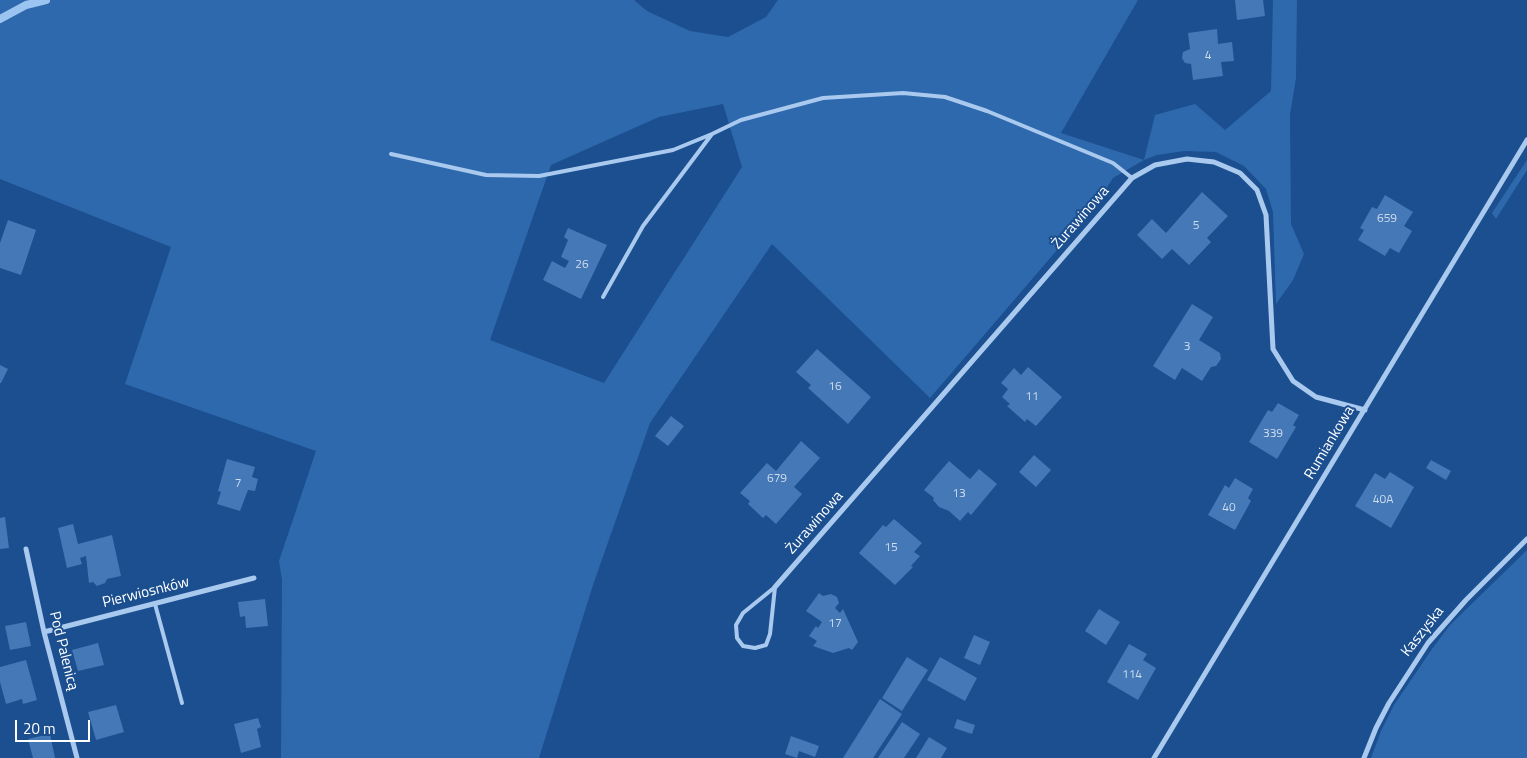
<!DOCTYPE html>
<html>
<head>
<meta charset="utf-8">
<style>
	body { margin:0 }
	#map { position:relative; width:1527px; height:758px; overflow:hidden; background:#1b4f8f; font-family:"Titillium Web",sans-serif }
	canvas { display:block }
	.scale { position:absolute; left:15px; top:720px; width:75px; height:22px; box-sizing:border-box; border:2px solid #fff; border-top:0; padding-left:6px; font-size:15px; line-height:18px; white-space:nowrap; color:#fff; -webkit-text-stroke:4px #1b4f8f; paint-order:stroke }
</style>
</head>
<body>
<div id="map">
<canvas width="1527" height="758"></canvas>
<div class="scale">20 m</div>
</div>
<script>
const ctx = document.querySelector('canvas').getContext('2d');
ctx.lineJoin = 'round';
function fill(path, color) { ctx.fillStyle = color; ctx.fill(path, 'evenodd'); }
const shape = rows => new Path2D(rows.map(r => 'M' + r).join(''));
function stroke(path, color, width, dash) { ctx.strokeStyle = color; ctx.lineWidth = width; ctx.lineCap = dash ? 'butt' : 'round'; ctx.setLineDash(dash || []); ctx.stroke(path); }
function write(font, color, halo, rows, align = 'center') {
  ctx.font = font + ' "Titillium Web",sans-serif'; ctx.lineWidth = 4; ctx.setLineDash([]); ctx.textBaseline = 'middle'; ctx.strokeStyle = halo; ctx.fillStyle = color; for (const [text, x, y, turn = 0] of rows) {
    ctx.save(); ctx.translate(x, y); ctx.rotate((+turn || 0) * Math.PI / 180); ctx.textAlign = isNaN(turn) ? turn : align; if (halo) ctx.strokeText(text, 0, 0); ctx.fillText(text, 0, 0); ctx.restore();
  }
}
fill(shape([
	[0,0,634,0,647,11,690,31,728,37,766,17,778,0,1138,0,1061,133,1144,160,1155,115,1195,104,1225,130,1271,91,1273,0,1297,0,1296,78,1290,115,1291,224,1304,254,1293,280,1276,304,1273,212,1266,189,1244,166,1216,152,1184,151,1157,155,1144,160,1113,178,1094,207,930,398,772,244,650,423,593,585,539,758,281,758,282,580,279,561,316,451,125,384,171,247,0,179],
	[723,104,742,167,604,383,490,340,551,165,659,117],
	[1527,160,1527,170,1496,219,1492,213],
	[1527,550,1527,758,1371,758,1381,731,1394,705,1432,649,1450,625]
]), '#2e69ad');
stroke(shape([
	[0,19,26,5,46,0]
]), '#9cc4f0', 8);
fill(shape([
	[1235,0,1263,0,1265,16,1237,20],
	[1217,29,1218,44,1232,42,1234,61,1221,62,1223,76,1193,80,1191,64,1185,63,1182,58,1183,52,1190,49,1188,33],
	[1202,192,1228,216,1207,238,1211,242,1189,265,1172,249,1162,259,1137,235,1152,219,1166,233],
	[1385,195,1413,212,1404,226,1412,231,1399,253,1390,248,1385,256,1358,240,1364,230,1360,228,1372,207,1377,209],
	[8,220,36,230,21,275,0,268,0,243],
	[568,228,607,245,581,299,543,280,552,261,565,268,569,261,561,257,568,240,564,237],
	[1192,304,1213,317,1199,340,1220,353,1221,359,1216,366,1211,367,1202,381,1182,368,1175,380,1153,366],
	[817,349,871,397,848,424,808,388,811,385,796,372],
	[0,365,8,369,1,383,0,383],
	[1028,367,1062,397,1036,426,1027,419,1025,422,1007,406,1010,404,1002,397,1008,389,1001,383,1014,368,1021,375],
	[1278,403,1299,415,1293,425,1296,427,1277,459,1249,442,1268,410,1272,412],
	[671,416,684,426,668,446,655,436],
	[801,441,820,458,794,487,802,494,776,524,766,515,763,518,748,504,750,501,740,493,767,463,776,471],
	[1034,455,1051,470,1036,487,1019,472],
	[227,459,255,467,252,477,258,479,255,491,248,490,240,511,217,504,221,492,218,491],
	[1431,460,1451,471,1446,480,1426,468],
	[949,461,970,479,979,469,997,484,971,515,968,512,960,521,949,511,939,507,933,500,934,498,924,490],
	[1390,472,1414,487,1391,528,1355,506,1375,473,1385,479],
	[1235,478,1253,489,1248,498,1251,501,1235,530,1208,515,1225,485,1229,488],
	[5,517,9,548,0,549,0,518],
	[894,519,922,543,914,552,920,556,911,566,913,567,895,585,859,553,883,525,886,527],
	[73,524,78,544,112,535,121,576,107,579,105,583,97,586,93,582,89,583,86,556,80,558,82,564,67,568,58,528],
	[819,593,823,596,831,594,837,597,839,603,835,608,840,613,843,609,858,642,852,650,849,648,833,653,813,646,817,641,809,636,816,626,818,628,822,622,806,611],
	[265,599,268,626,246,628,245,616,240,617,238,602],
	[1099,609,1120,622,1106,645,1085,631],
	[26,622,31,646,10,650,5,626],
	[974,635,990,642,980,665,964,658],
	[98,643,104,665,78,671,72,650],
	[1129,644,1147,654,1143,660,1156,668,1138,700,1107,682],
	[907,657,928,670,902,711,882,698],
	[940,657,977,678,965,701,927,680],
	[26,660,37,700,23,704,22,699,6,704,0,682,0,667],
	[880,699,902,714,873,758,843,758],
	[116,705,124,732,96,740,88,712],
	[258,718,261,727,257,729,261,747,241,753,234,724],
	[957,719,975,725,972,734,954,728],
	[902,722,920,734,904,758,878,758],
	[50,734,55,758,33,758,28,739],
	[791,736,819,746,815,757,799,751,797,758,785,754],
	[929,737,947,748,941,758,916,758]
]), '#4478b7');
stroke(shape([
	[391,154,486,175,539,176,673,150,712,134],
	[603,297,643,226,712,134,741,120,823,98,903,93,945,97,987,111,1113,163,1132,178],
	[775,587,770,634,766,645,755,648,743,646,737,638,736,625,743,613,775,587],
	[155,604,182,703]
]), '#a9c9ee', 4);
stroke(shape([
	[26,549,44,632,77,758],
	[775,587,1132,178,1155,165,1187,159,1214,162,1240,173,1257,190,1266,215,1273,349,1293,381,1316,397,1365,410],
	[44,632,254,578],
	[1154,758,1527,140],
	[1364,758,1376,728,1389,703,1428,643,1466,600,1527,539]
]), '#a9c9ee', 5);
write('12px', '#d0dded', null, [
	["4",1208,56],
	["659",1387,219],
	["5",1196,226],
	["26",582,265],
	["3",1187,347],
	["16",835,387],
	["11",1032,397],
	["339",1273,434],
	["679",777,479],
	["7",238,484],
	["13",959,494],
	["40A",1383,500],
	["40",1229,508],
	["15",891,548],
	["17",835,624],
	["114",1132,675]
]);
write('15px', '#fff', '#1b4f8f', [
	["Żurawinowa",1081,218,-49],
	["Rumiankowa",1330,443,-59],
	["Żurawinowa",815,523,-49],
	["Pierwiosnków",146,593,-14],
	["Kaszyska",1423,632,-52],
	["Pod Palenicą",63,651,76]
]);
</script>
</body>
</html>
